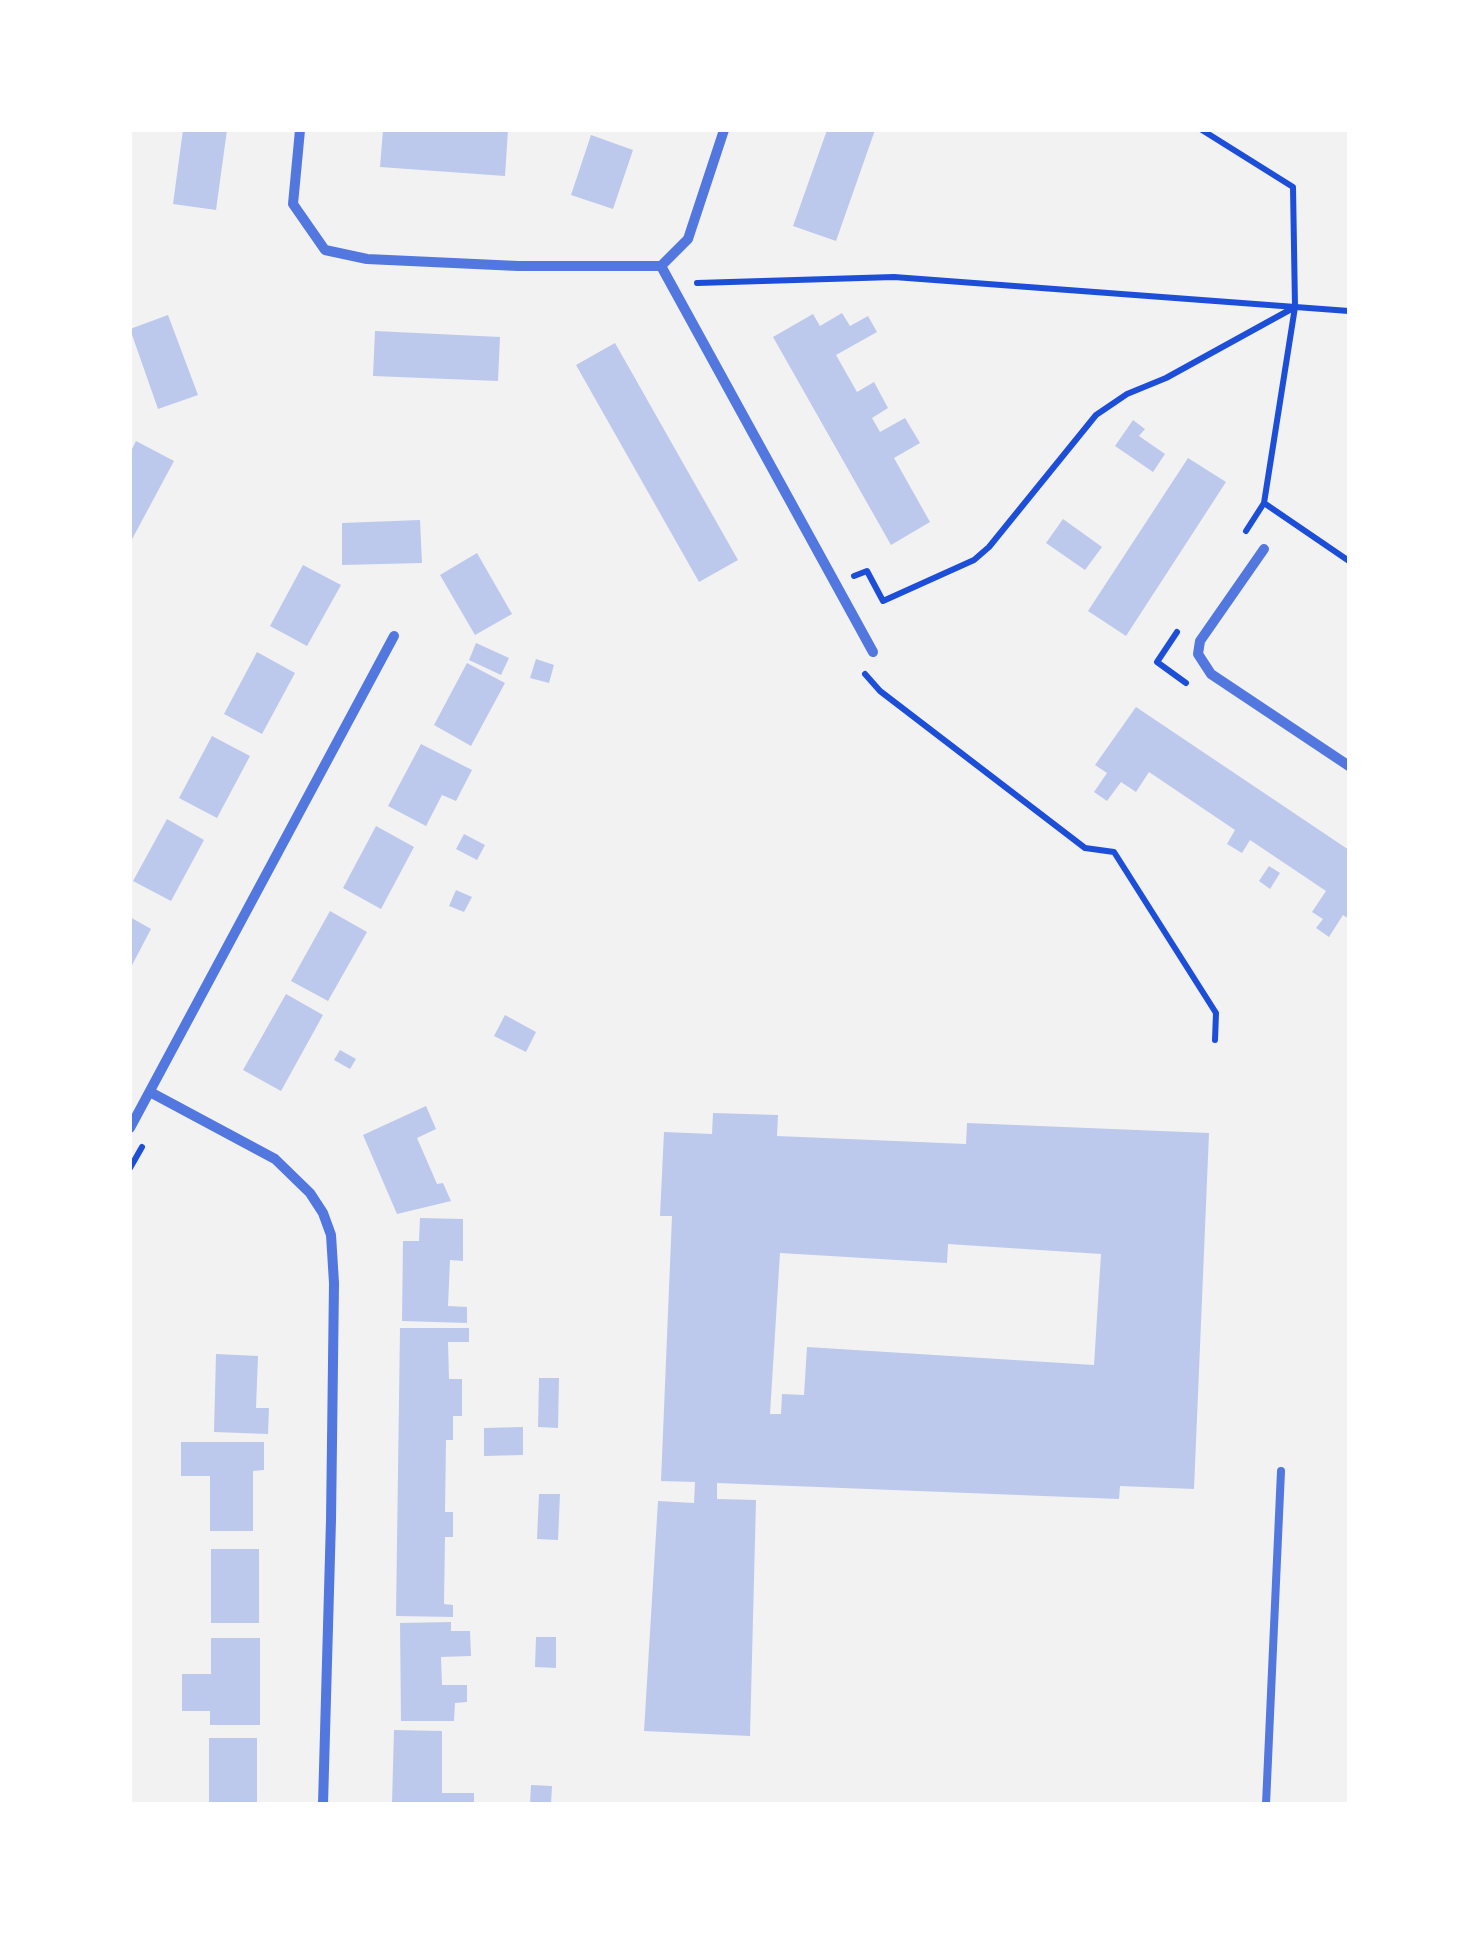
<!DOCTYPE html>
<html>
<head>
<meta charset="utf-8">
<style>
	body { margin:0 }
	#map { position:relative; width:1479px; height:1934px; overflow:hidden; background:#f2f2f2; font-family:Lato,sans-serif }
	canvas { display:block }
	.frame { position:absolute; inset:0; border:132px solid #fff; pointer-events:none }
</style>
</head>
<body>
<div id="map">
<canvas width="1479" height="1934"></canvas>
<div class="frame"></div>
</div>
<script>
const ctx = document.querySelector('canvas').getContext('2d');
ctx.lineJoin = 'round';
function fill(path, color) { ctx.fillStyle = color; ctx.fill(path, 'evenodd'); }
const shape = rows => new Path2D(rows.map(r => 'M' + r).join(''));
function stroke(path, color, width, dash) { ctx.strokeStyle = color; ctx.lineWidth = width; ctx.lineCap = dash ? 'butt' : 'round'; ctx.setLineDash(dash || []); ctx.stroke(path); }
fill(shape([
	[183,130,227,130,216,210,173,204],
	[383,130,508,130,505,176,380,167],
	[827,130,875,130,836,241,793,226],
	[591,135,633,150,613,209,571,195],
	[842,313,850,326,868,316,877,332,836,355,857,392,874,382,888,408,872,418,880,432,905,418,920,443,894,458,930,522,891,545,773,337,813,314,820,326],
	[168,315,198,395,158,409,130,329],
	[375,331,500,337,498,381,373,376],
	[615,343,738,560,699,582,576,365],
	[1133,420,1145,429,1139,436,1165,454,1153,472,1115,446],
	[136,441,174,461,130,543,130,453],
	[1188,458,1226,482,1126,636,1088,611],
	[1063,519,1102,547,1085,570,1046,543],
	[420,520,422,563,342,565,342,523],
	[477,553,512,614,475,635,440,575],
	[303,565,341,585,307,646,270,626],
	[476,643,509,658,501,675,469,660],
	[257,652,295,673,262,734,224,714],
	[536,659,554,665,549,683,530,678],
	[467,663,505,683,471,746,434,725],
	[1136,707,1349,850,1349,919,1343,915,1329,937,1316,928,1323,919,1312,912,1326,891,1250,840,1242,853,1227,844,1235,830,1149,772,1136,792,1121,782,1107,801,1094,792,1107,773,1095,765],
	[212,736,250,756,217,818,179,798],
	[421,744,472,770,456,801,442,795,426,826,388,806],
	[167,819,204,840,171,901,133,881],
	[376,826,414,847,381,909,343,888],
	[464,834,485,845,477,860,456,849],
	[1269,866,1280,873,1270,889,1259,881],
	[456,890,472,897,464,912,449,906],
	[330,911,367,932,328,1001,291,981],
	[130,917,151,929,130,969],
	[286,994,323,1015,281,1091,243,1070],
	[505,1015,536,1032,526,1052,494,1036],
	[340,1050,356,1059,350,1069,334,1060],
	[426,1106,436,1129,417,1138,437,1184,443,1183,451,1201,397,1214,363,1135],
	[713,1113,778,1115,777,1136,966,1144,967,1123,1209,1133,1194,1489,1120,1486,1119,1499,717,1483,717,1499,756,1500,750,1736,644,1731,658,1501,694,1503,695,1482,661,1481,672,1216,660,1216,664,1132,712,1134],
	[948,1244,1101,1254,1094,1365,807,1347,804,1395,782,1394,781,1414,770,1414,780,1253,947,1263],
	[420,1218,463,1219,463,1261,450,1260,448,1306,467,1307,467,1323,402,1321,403,1241,419,1241],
	[400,1328,469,1328,469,1342,448,1342,449,1379,462,1379,462,1416,453,1416,453,1440,446,1440,445,1512,453,1512,453,1537,445,1537,444,1604,453,1605,453,1617,396,1616],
	[216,1354,258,1356,256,1408,269,1408,268,1434,214,1432],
	[539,1378,559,1378,558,1428,538,1427],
	[523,1427,523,1455,484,1456,484,1428],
	[181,1442,264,1442,264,1470,253,1471,253,1531,210,1531,210,1476,181,1476],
	[539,1494,560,1494,558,1540,537,1539],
	[211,1549,259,1549,259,1623,211,1623],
	[451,1622,451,1631,470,1631,471,1656,441,1657,442,1685,467,1685,467,1702,455,1703,454,1721,401,1721,400,1623],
	[536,1637,556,1637,556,1668,535,1667],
	[211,1638,260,1638,260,1725,210,1725,210,1711,182,1711,182,1674,211,1674],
	[394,1730,442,1731,442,1793,474,1793,474,1804,392,1804],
	[209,1738,257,1738,257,1804,209,1804],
	[531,1785,552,1786,551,1804,530,1804]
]), '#bdc9ec');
stroke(shape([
	[1202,130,1293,187,1295,307,1264,503,1246,531],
	[697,283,894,277,1349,311],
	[1264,503,1349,561],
	[854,576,867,571,883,601,974,560,989,547,1096,415,1127,394,1166,378,1295,307],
	[1177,632,1157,662,1186,683],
	[865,674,880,691,1085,848,1114,852,1216,1013,1215,1040],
	[130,1168,142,1147]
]), '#1d4ed8', 6);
stroke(shape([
	[1266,1804,1281,1471]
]), '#5277de', 8);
stroke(shape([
	[300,130,293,204,325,250,367,259,518,266,661,266,688,239,724,130],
	[661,266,873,652],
	[1264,549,1200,641,1198,654,1211,674,1349,766],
	[150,1092,275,1159,310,1193,323,1213,331,1235,334,1283,331,1520,323,1804],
	[130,1128,394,636]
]), '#5277de', 10);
</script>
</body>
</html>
